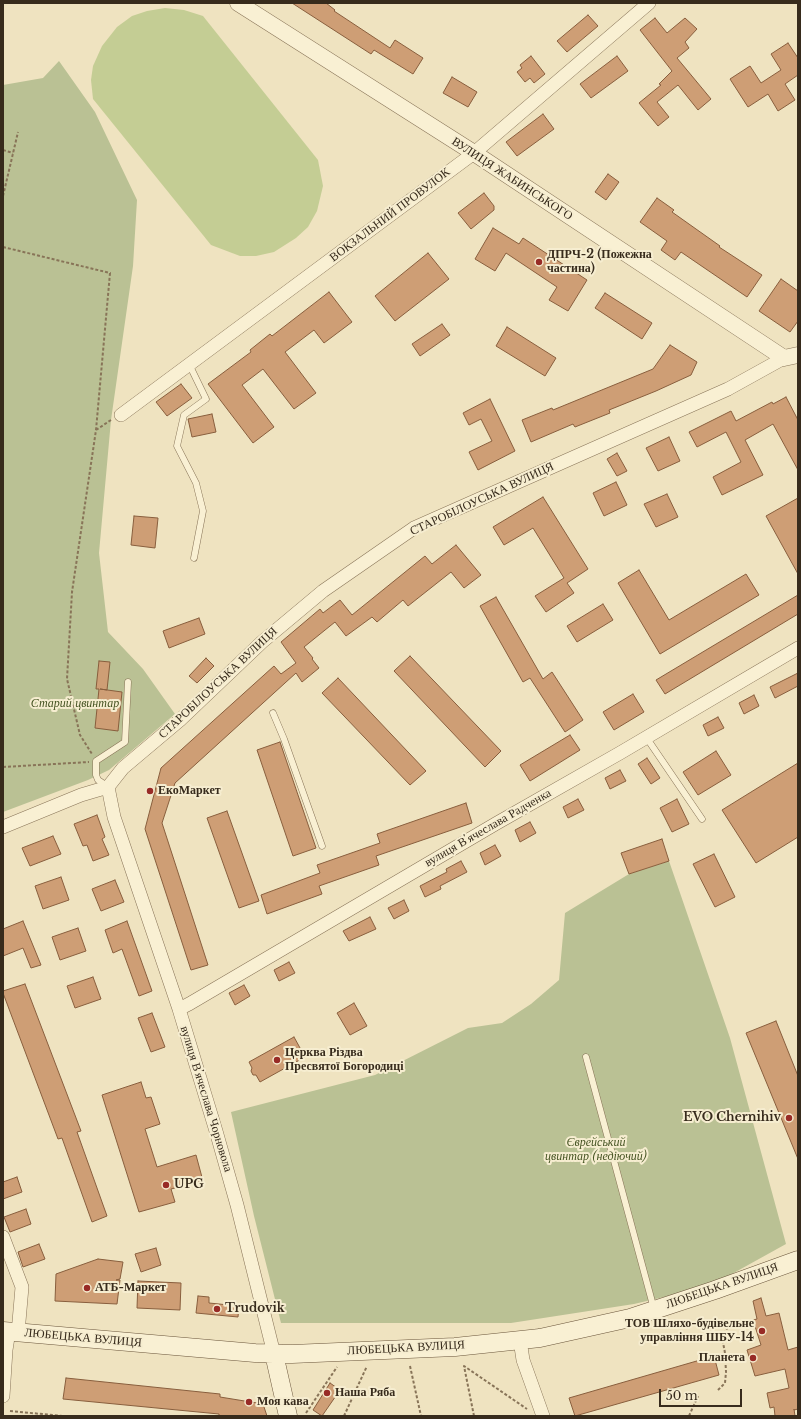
<!DOCTYPE html>
<html>
<head>
<meta charset="utf-8">
<style>
	body { margin:0 }
	#map { position:relative; width:801px; height:1419px; overflow:hidden; background:#efe3c0; font-family:"Libre Baskerville",serif }
	canvas { display:block }
	.frame { position:absolute; inset:0; border:4px solid #372b1c; pointer-events:none }
	.scale { position:absolute; left:659px; top:1389px; width:83px; height:18px; box-sizing:border-box; border:2px solid #372b1c; border-top:0; padding-left:5px; font-size:12px; line-height:14px; white-space:nowrap; color:#372b1c; -webkit-text-stroke:3px #f6edd0; paint-order:stroke }
</style>
</head>
<body>
<div id="map">
<canvas width="801" height="1419"></canvas>
<div class="frame"></div>
<div class="scale">50 m</div>
</div>
<script>
const ctx = document.querySelector('canvas').getContext('2d');
ctx.lineJoin = 'round';
function fill(path, color) { ctx.fillStyle = color; ctx.fill(path, 'evenodd'); }
const shape = rows => new Path2D(rows.map(r => 'M' + r).join(''));
function stroke(path, color, width, dash) { ctx.strokeStyle = color; ctx.lineWidth = width; ctx.lineCap = dash ? 'butt' : 'round'; ctx.setLineDash(dash || []); ctx.stroke(path); }
function write(font, color, halo, rows, align = 'center') {
  ctx.font = font + ' "Libre Baskerville",serif'; ctx.lineWidth = 4; ctx.setLineDash([]); ctx.textBaseline = 'middle'; ctx.strokeStyle = halo; ctx.fillStyle = color; for (const [text, x, y, turn = 0] of rows) {
    ctx.save(); ctx.translate(x, y); ctx.rotate((+turn || 0) * Math.PI / 180); ctx.textAlign = isNaN(turn) ? turn : align; if (halo) ctx.strokeText(text, 0, 0); ctx.fillText(text, 0, 0); ctx.restore();
  }
}
fill(shape([
	[165,8,184,10,203,16,318,160,323,186,317,211,308,227,296,238,274,252,256,256,240,256,211,245,93,99,91,80,93,66,102,46,117,27,132,16,147,11]
]), '#c4cd94');
fill(shape([
	[59,61,95,112,137,200,133,266,111,420,99,553,108,632,143,669,175,714,109,770,88,780,3,812,3,85,43,78],
	[669,861,730,1038,786,1244,721,1280,681,1293,634,1304,511,1323,281,1323,254,1216,231,1112,375,1075,468,1028,502,1023,531,1004,559,980,565,913,629,874]
]), '#bac194');
const building = shape([
	[292,3,326,3,335,10,334,11,390,48,395,40,423,58,413,74,374,50,371,54,292,3],
	[588,15,598,26,567,52,557,41,588,15],
	[655,18,667,33,685,18,697,29,685,42,689,48,677,58,711,99,698,110,678,85,657,102,669,117,658,126,639,103,661,85,659,84,672,71,640,30,655,18],
	[788,43,798,58,798,75,785,84,795,100,778,111,768,94,748,107,730,79,750,66,761,83,781,70,771,54,788,43],
	[531,56,545,74,534,83,530,78,525,82,517,72,522,68,520,65,531,56],
	[617,56,628,71,591,98,580,84,617,56],
	[452,77,477,92,468,107,443,93,452,77],
	[543,114,554,129,517,156,506,142,543,114],
	[608,174,619,182,606,200,595,192,608,174],
	[484,193,494,206,494,210,471,229,458,213,484,193],
	[657,198,674,210,672,212,720,246,719,247,762,275,747,297,681,252,675,260,661,250,667,241,640,222,657,198],
	[493,228,519,244,523,238,587,280,568,311,549,300,557,287,506,253,495,271,475,259,493,228],
	[428,253,449,279,395,321,375,296,428,253],
	[781,279,798,291,798,321,790,332,759,311,781,279],
	[329,292,352,322,324,343,314,330,285,352,316,393,294,409,263,369,242,385,274,427,253,443,208,384,251,352,250,350,270,334,272,336,329,292],
	[605,293,652,323,642,339,595,308,605,293],
	[442,324,450,335,420,356,412,344,442,324],
	[507,327,556,358,545,376,496,346,507,327],
	[670,345,697,362,691,375,656,391,609,410,610,413,575,427,573,424,531,442,522,420,552,408,553,410,653,369,670,345],
	[181,384,192,398,167,416,156,402,181,384],
	[786,397,798,420,798,470,773,424,745,440,763,475,722,495,713,477,741,462,726,432,697,447,689,432,731,411,736,421,772,402,773,404,786,397],
	[490,399,515,451,478,470,469,452,492,441,481,419,469,425,463,413,490,399],
	[212,414,216,432,192,437,188,419,212,414],
	[669,437,680,461,658,471,646,448,669,437],
	[617,453,627,471,617,476,607,459,617,453],
	[616,482,627,505,604,516,593,493,616,482],
	[667,494,678,517,656,527,644,504,667,494],
	[543,497,588,569,567,583,574,593,546,612,535,596,564,578,533,528,504,545,493,527,543,497],
	[798,498,798,574,766,516,798,498],
	[134,516,158,518,155,548,131,545,134,516],
	[456,545,481,575,464,588,451,572,408,606,403,600,377,622,372,617,346,636,335,622,304,647,313,658,312,659,319,668,302,682,296,673,175,783,162,823,208,965,191,970,145,829,161,768,274,666,281,674,296,663,281,642,320,609,323,613,340,600,352,615,425,556,432,564,456,545],
	[639,570,669,620,746,574,759,595,660,654,618,583,639,570],
	[798,595,798,614,665,694,656,680,798,595],
	[496,597,543,679,552,672,583,720,565,732,530,678,523,682,480,606,496,597],
	[603,604,613,620,577,642,567,626,603,604],
	[199,618,205,634,169,648,163,631,199,618],
	[410,656,501,751,485,767,394,671,410,656],
	[206,658,214,666,197,683,189,676,206,658],
	[99,661,110,662,107,690,100,689,122,692,118,731,95,728,99,689,96,689,99,661],
	[798,673,798,686,775,698,770,687,798,673],
	[338,678,426,771,410,785,322,693,338,678],
	[633,694,644,712,614,730,603,712,633,694],
	[754,695,759,706,744,714,739,703,754,695],
	[718,717,724,728,708,736,703,725,718,717],
	[570,735,580,750,530,781,520,765,570,735],
	[280,742,316,848,293,856,257,750,280,742],
	[716,751,731,775,698,795,683,772,716,751],
	[647,758,660,778,651,784,638,764,647,758],
	[798,763,798,837,756,863,722,810,798,763],
	[620,770,626,781,610,789,605,778,620,770],
	[578,799,584,810,568,818,563,807,578,799],
	[677,799,689,824,672,832,660,808,677,799],
	[466,803,472,823,376,856,379,865,319,886,322,894,267,914,261,895,320,873,317,865,380,843,377,834,466,803],
	[227,811,259,901,239,908,207,818,227,811],
	[97,815,105,837,102,839,109,855,93,861,87,845,83,846,74,824,97,815],
	[530,822,536,833,520,842,515,830,530,822],
	[53,836,61,854,30,866,22,848,53,836],
	[662,839,669,861,629,874,621,853,662,839],
	[495,845,501,856,485,865,480,853,495,845],
	[714,854,735,897,715,907,693,864,714,854],
	[461,861,467,872,440,886,441,889,425,897,420,886,447,872,446,869,461,861],
	[61,877,69,900,43,909,35,886,61,877],
	[115,880,124,902,101,911,92,889,115,880],
	[404,900,409,911,394,919,388,908,404,900],
	[370,917,376,929,349,941,343,931,370,917],
	[23,921,41,965,31,968,23,948,3,956,3,929,23,921],
	[127,921,152,991,139,996,122,949,113,953,105,930,127,921],
	[78,928,86,951,60,960,52,937,78,928],
	[289,962,295,973,279,981,274,970,289,962],
	[93,977,101,999,75,1008,67,986,93,977],
	[25,984,81,1131,77,1132,107,1216,92,1222,62,1138,58,1139,3,993,3,991,25,984],
	[244,985,250,996,235,1005,229,993,244,985],
	[354,1003,367,1026,350,1035,337,1013,354,1003],
	[152,1013,165,1047,151,1052,138,1018,152,1013],
	[776,1021,798,1076,798,1159,746,1033,776,1021],
	[294,1037,305,1057,260,1082,256,1075,253,1075,251,1071,252,1068,249,1062,294,1037],
	[141,1082,146,1098,151,1097,160,1124,145,1129,157,1167,196,1155,203,1181,171,1189,175,1202,139,1212,102,1095,141,1082],
	[17,1177,22,1192,3,1199,3,1182,17,1177],
	[26,1209,31,1224,10,1232,4,1217,26,1209],
	[39,1244,45,1259,23,1267,18,1252,39,1244],
	[156,1248,161,1265,141,1272,135,1254,156,1248],
	[98,1259,123,1262,120,1279,116,1280,120,1280,117,1304,55,1301,56,1274,98,1259],
	[138,1281,181,1283,180,1310,137,1308,138,1281],
	[198,1296,209,1297,209,1303,239,1306,238,1317,196,1313,198,1296],
	[761,1298,766,1316,779,1313,788,1350,798,1347,798,1409,794,1410,794,1409,795,1416,775,1416,774,1407,770,1408,767,1393,789,1388,785,1369,755,1376,747,1350,761,1345,753,1320,757,1319,753,1301,761,1298],
	[714,1356,719,1375,575,1416,569,1398,714,1356],
	[66,1378,220,1394,220,1397,263,1404,267,1416,219,1416,219,1414,63,1399,66,1378],
	[330,1383,340,1390,322,1416,313,1410,330,1383]
]);
fill(building, '#ce9e75');
stroke(building, '#885e3d', 1);
const service = shape([
	[189,364,206,399,184,415,177,446,196,483,203,511,194,558],
	[273,713,284,739,322,846],
	[646,737,702,819],
	[107,786,98,780,96,775,96,761,125,742,128,682],
	[586,1057,654,1309]
]);
const minor = shape([
	[121,415,474,153,649,3],
	[108,787,114,817,179,1009,216,1131,237,1205,274,1354],
	[3,827,81,795,108,787,123,768,180,720,262,642,323,591,414,528,728,389,784,358],
	[179,1009,189,1004,497,823,620,753,798,648],
	[3,1237,22,1287,18,1333],
	[520,1340,523,1360,543,1416],
	[3,1396,6,1350,9,1331]
]);
const tertiary = shape([
	[238,3,474,153,784,358,798,355]
]);
const secondary = shape([
	[3,1331,255,1353,292,1354,455,1347,540,1338,630,1318,715,1290,798,1260],
	[274,1354,288,1416]
]);
stroke(service, '#887458', 7);
stroke(minor, '#887458', 14);
stroke(tertiary, '#887458', 17);
stroke(secondary, '#6a553b', 19);
stroke(shape([
	[3,150,13,153],
	[3,196,18,132],
	[3,247,110,273,96,430,72,592,67,679,80,735,92,754],
	[96,430,111,420],
	[3,767,89,762],
	[410,1366,421,1416],
	[718,1390,725,1383,726,1372,725,1353,722,1337,730,1323],
	[10,1411,63,1416],
	[306,1413,337,1367],
	[344,1416,367,1366],
	[474,1416,464,1366,527,1409],
	[689,1416,698,1396]
]), '#887458', 2, [3, 2]);
stroke(service, '#f9f0d3', 6);
stroke(minor, '#f9f0d3', 13);
stroke(tertiary, '#f9f0d3', 16);
stroke(secondary, '#f9f0d3', 18);
for (const [x, y, r, color] of [
	[539,262,4,"#982b26"],
	[150,791,4,"#982b26"],
	[277,1060,4,"#982b26"],
	[789,1118,4,"#982b26"],
	[166,1185,4,"#982b26"],
	[87,1288,4,"#982b26"],
	[217,1309,4,"#982b26"],
	[762,1331,4,"#982b26"],
	[753,1358,4,"#982b26"],
	[327,1393,4,"#982b26"],
	[249,1402,4,"#982b26"]
]) { const dot = new Path2D(); dot.arc(x, y, r, 0, 2 * Math.PI); ctx.fillStyle = color; ctx.fill(dot); stroke(dot, '#f6edd0', 1.5); }
write('12px', '#372b1c', '#f6edd0', [
	["ВУЛИЦЯ ЖАБИНСЬКОГО",512,179,33],
	["ВОКЗАЛЬНИЙ ПРОВУЛОК",390,215,-37],
	["СТАРОБІЛОУСЬКА ВУЛИЦЯ",482,499,-25],
	["СТАРОБІЛОУСЬКА ВУЛИЦЯ",218,683,-43],
	["вулиця Вʼячеслава Радченка",488,828,-30],
	["вулиця Вʼячеслава Чорновола",206,1099,73],
	["ЛЮБЕЦЬКА ВУЛИЦЯ",722,1286,-19],
	["ЛЮБЕЦЬКА ВУЛИЦЯ",83,1338,5],
	["ЛЮБЕЦЬКА ВУЛИЦЯ",406,1348,-3]
]);
write('bold 12px', '#372b1c', '#f6edd0', [
	["ДПРЧ-2 (Пожежна",547,255],
	["частина)",547,269],
	["ЕкоМаркет",158,791],
	["Церква Різдва",285,1053],
	["Пресвятої Богородиці",285,1067],
	["EVO Chernihiv",781,1118,"right"],
	["UPG",174,1185],
	["АТБ-Маркет",95,1288],
	["Trudovik",225,1309],
	["ТОВ Шляхо-будівельне",754,1324,"right"],
	["управління ШБУ-14",754,1338,"right"],
	["Планета",745,1358,"right"],
	["Наша Ряба",335,1393],
	["Моя кава",257,1402]
], 'left');
write('italic 12px', '#465423', '#f6edd0', [
	["Старий цвинтар",75,704],
	["Єврейський",596,1143],
	["цвинтар (недіючий)",596,1157]
]);
</script>
</body>
</html>
